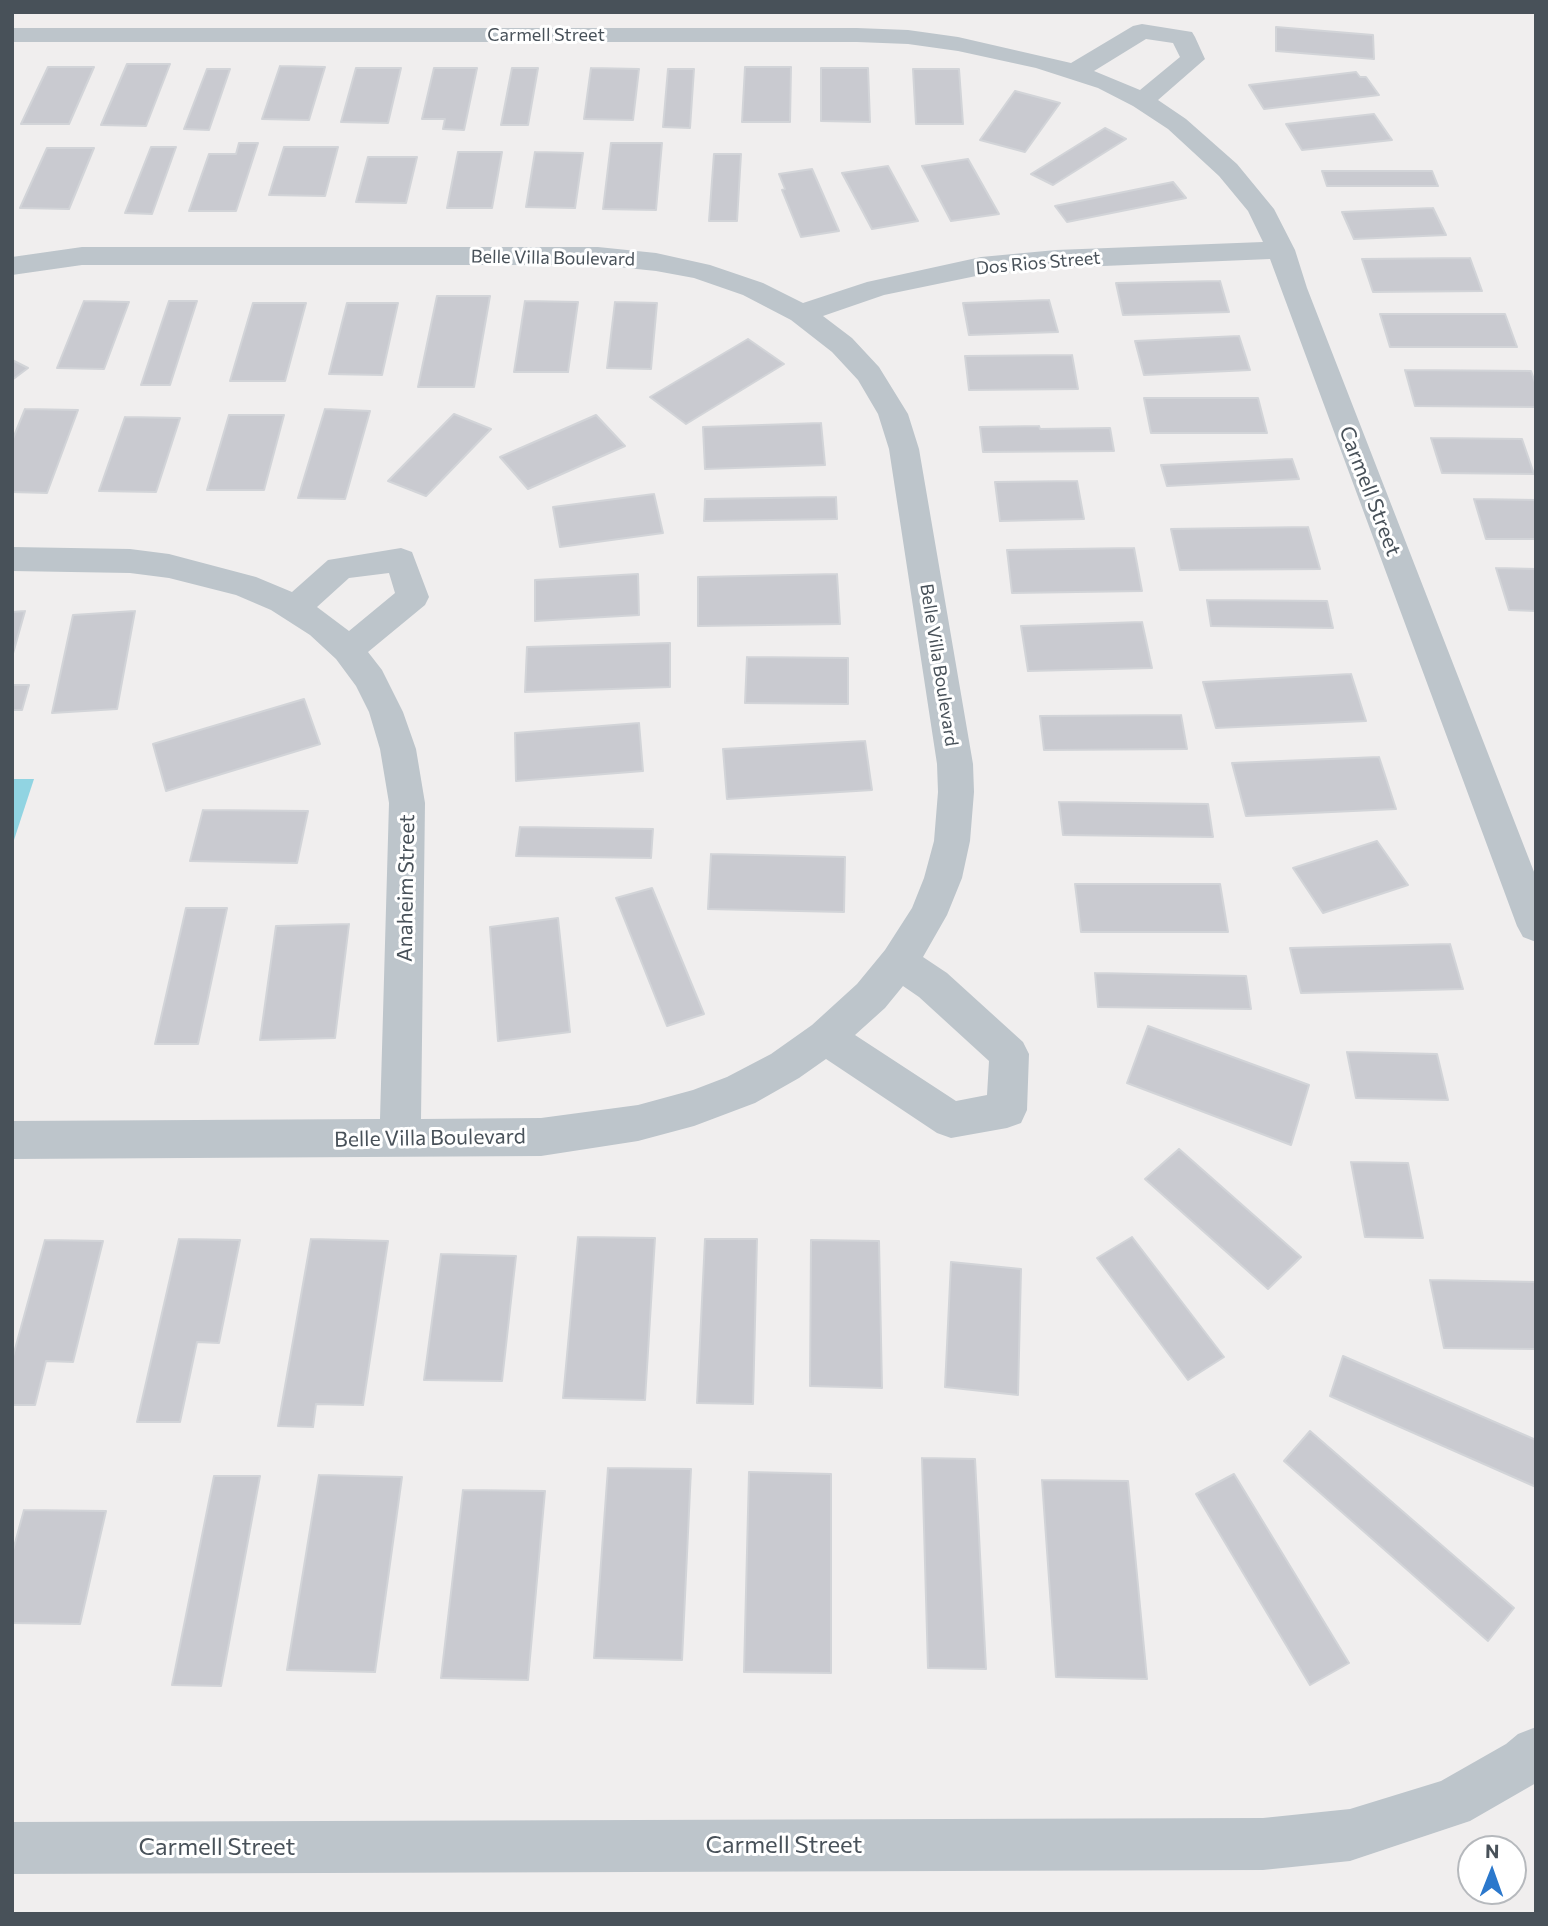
<!DOCTYPE html>
<html>
<head>
<meta charset="utf-8">
<style>
	body { margin:0 }
	#map { position:relative; width:1548px; height:1926px; overflow:hidden; background:#f0eeee; font-family:Commissioner,sans-serif }
	canvas { display:block }
	.frame { position:absolute; inset:0; border:14px solid #485159; pointer-events:none }
	.north { position:absolute; left:1457px; top:1835px; width:70px; height:70px; box-sizing:border-box; background:#fff; border:2px solid #b6b9bd; border-radius:50%; rotate:1deg; font-size:19px; font-weight:700; line-height:28px; text-align:center; color:#485159 }
	.north::after { content:''; display:block; margin:auto; width:24px; height:32px; background:#2b78cc; clip-path:polygon(50% 0,100% 100%,50% 72%,0 100%) }
</style>
</head>
<body>
<div id="map">
<canvas width="1548" height="1926"></canvas>
<div class="frame"></div>
<div class="north">N</div>
</div>
<script>
const ctx = document.querySelector('canvas').getContext('2d');
ctx.lineJoin = 'round';
function fill(path, color) { ctx.fillStyle = color; ctx.fill(path, 'evenodd'); }
const shape = rows => new Path2D(rows.map(r => 'M' + r).join(''));
function stroke(path, color, width, dash) { ctx.strokeStyle = color; ctx.lineWidth = width; ctx.lineCap = dash ? 'butt' : 'round'; ctx.setLineDash(dash || []); ctx.stroke(path); }
function write(font, color, halo, rows, align = 'center') {
  ctx.font = font + ' Commissioner,sans-serif'; ctx.lineWidth = 6; ctx.setLineDash([]); ctx.textBaseline = 'middle'; ctx.strokeStyle = halo; ctx.fillStyle = color; for (const [text, x, y, turn = 0] of rows) {
    ctx.save(); ctx.translate(x, y); ctx.rotate((+turn || 0) * Math.PI / 180); ctx.textAlign = isNaN(turn) ? turn : align; if (halo) ctx.strokeText(text, 0, 0); ctx.fillText(text, 0, 0); ctx.restore();
  }
}
fill(shape([
	[12,779,34,779,12,846]
]), '#91d4e2');
const building = shape([
	[1276,27,1373,35,1374,59,1276,51,1276,27],
	[127,64,170,64,146,126,101,125,127,64],
	[280,66,325,67,309,120,262,119,280,66],
	[48,67,94,67,69,124,21,124,48,67],
	[745,67,791,67,790,122,742,122,745,67],
	[356,68,401,68,388,123,341,122,356,68],
	[434,68,477,68,464,130,443,129,445,119,422,119,434,68],
	[512,68,538,68,528,125,501,125,512,68],
	[591,68,639,69,633,120,584,119,591,68],
	[821,68,868,68,870,122,821,121,821,68],
	[207,69,230,69,209,130,184,129,207,69],
	[668,69,694,69,690,128,663,127,668,69],
	[913,69,959,69,963,124,916,124,913,69],
	[1356,72,1360,77,1366,77,1379,95,1264,109,1249,85,1356,72],
	[1015,91,1060,103,1025,152,980,140,1015,91],
	[1374,114,1392,140,1302,150,1286,124,1374,114],
	[1105,128,1126,139,1053,185,1031,174,1105,128],
	[239,143,258,143,236,211,189,211,209,154,236,154,239,143],
	[611,143,662,143,656,210,603,209,611,143],
	[151,147,176,147,152,214,125,213,151,147],
	[284,147,338,147,325,196,269,195,284,147],
	[47,148,94,148,69,209,20,208,47,148],
	[458,152,502,152,492,208,447,208,458,152],
	[535,152,583,153,575,208,526,207,535,152],
	[714,154,741,154,737,221,709,221,714,154],
	[368,157,417,157,406,203,356,202,368,157],
	[968,159,999,214,951,221,922,166,968,159],
	[888,166,918,221,872,229,842,173,888,166],
	[812,169,839,231,801,237,782,190,785,189,779,174,812,169],
	[1322,171,1432,171,1438,186,1327,186,1322,171],
	[1173,182,1186,198,1067,222,1055,206,1173,182],
	[1433,208,1446,235,1354,239,1342,212,1433,208],
	[1470,258,1482,291,1373,292,1362,259,1470,258],
	[1220,281,1229,312,1123,315,1116,283,1220,281],
	[437,296,490,296,474,387,418,387,437,296],
	[1049,300,1058,332,969,335,963,303,1049,300],
	[84,301,129,302,104,369,57,368,84,301],
	[169,301,197,301,170,385,141,385,169,301],
	[525,301,578,302,568,372,514,372,525,301],
	[615,302,657,303,651,369,607,368,615,302],
	[253,303,306,303,285,381,230,381,253,303],
	[347,303,398,303,382,375,329,374,347,303],
	[1380,314,1505,314,1517,347,1390,347,1380,314],
	[1239,336,1250,370,1144,375,1135,341,1239,336],
	[748,339,784,364,686,424,650,397,748,339],
	[1072,355,1078,389,969,390,965,356,1072,355],
	[12,360,28,368,12,380,12,360],
	[1405,370,1531,371,1536,385,1536,407,1415,406,1405,370],
	[1144,398,1258,398,1267,433,1151,433,1144,398],
	[25,409,78,410,47,493,12,492,12,441,25,409],
	[325,409,370,411,345,499,298,498,325,409],
	[454,414,491,429,426,496,388,481,454,414],
	[229,415,284,415,264,490,207,490,229,415],
	[596,415,625,446,528,489,500,457,596,415],
	[125,417,180,418,156,492,99,491,125,417],
	[821,423,825,465,705,469,703,427,821,423],
	[1039,426,1040,429,1110,428,1114,451,983,452,980,427,1039,426],
	[1431,438,1522,439,1534,474,1442,473,1431,438],
	[1292,459,1299,479,1167,486,1161,465,1292,459],
	[1077,481,1084,519,1000,521,995,482,1077,481],
	[654,494,663,533,560,547,553,507,654,494],
	[836,497,837,519,704,521,705,499,836,497],
	[1474,499,1536,500,1536,539,1486,539,1474,499],
	[1308,527,1320,569,1180,570,1171,529,1308,527],
	[1134,548,1142,591,1012,593,1007,550,1134,548],
	[1496,568,1536,569,1536,611,1509,610,1496,568],
	[638,574,639,615,535,621,535,580,638,574],
	[837,574,840,624,698,626,698,577,837,574],
	[1207,600,1327,601,1333,628,1211,626,1207,600],
	[25,611,12,657,12,612,25,611],
	[135,611,117,709,52,713,73,615,135,611],
	[1142,622,1152,668,1028,671,1021,626,1142,622],
	[670,643,670,687,525,692,527,647,670,643],
	[747,657,848,658,848,704,745,703,747,657],
	[1351,674,1366,721,1216,728,1203,682,1351,674],
	[12,685,29,685,22,710,12,710,12,685],
	[304,699,320,744,166,791,153,744,304,699],
	[1181,715,1187,749,1044,750,1040,716,1181,715],
	[639,723,643,771,516,781,515,733,639,723],
	[865,741,872,790,727,799,723,749,865,741],
	[1379,757,1396,809,1246,816,1232,763,1379,757],
	[1059,802,1208,804,1213,837,1063,835,1059,802],
	[203,810,308,811,297,863,190,861,203,810],
	[520,827,653,829,651,858,516,856,520,827],
	[1377,841,1408,885,1323,913,1293,868,1377,841],
	[711,854,845,857,844,912,708,909,711,854],
	[1075,884,1220,884,1228,932,1081,932,1075,884],
	[652,888,704,1014,667,1026,616,898,652,888],
	[186,908,227,908,198,1044,155,1044,186,908],
	[558,918,570,1032,498,1041,490,927,558,918],
	[349,924,335,1038,260,1040,276,926,349,924],
	[1450,944,1463,989,1301,993,1290,948,1450,944],
	[1095,973,1246,976,1251,1009,1098,1007,1095,973],
	[1148,1026,1309,1085,1291,1145,1127,1083,1148,1026],
	[1347,1052,1437,1054,1448,1100,1356,1098,1347,1052],
	[1179,1149,1301,1257,1268,1289,1145,1179,1179,1149],
	[1351,1162,1408,1163,1423,1238,1365,1237,1351,1162],
	[578,1237,655,1238,645,1400,563,1398,578,1237],
	[1132,1237,1224,1357,1188,1380,1097,1258,1132,1237],
	[179,1239,240,1240,219,1343,197,1342,180,1422,137,1422,179,1239],
	[311,1239,388,1241,363,1405,316,1404,313,1427,278,1426,311,1239],
	[705,1239,757,1239,753,1404,697,1403,705,1239],
	[45,1240,103,1241,73,1362,46,1361,35,1405,12,1405,12,1360,45,1240],
	[811,1240,879,1241,882,1388,810,1386,811,1240],
	[441,1254,516,1256,502,1381,424,1380,441,1254],
	[951,1262,1021,1269,1018,1395,945,1387,951,1262],
	[1430,1280,1536,1282,1536,1349,1444,1348,1430,1280],
	[1343,1356,1536,1440,1536,1487,1330,1396,1343,1356],
	[1310,1431,1514,1608,1488,1641,1284,1461,1310,1431],
	[922,1458,975,1459,986,1669,928,1668,922,1458],
	[608,1468,691,1469,682,1660,594,1658,608,1468],
	[749,1472,831,1474,831,1673,744,1672,749,1472],
	[1234,1474,1349,1663,1310,1685,1196,1494,1234,1474],
	[319,1475,402,1477,375,1672,287,1670,319,1475],
	[214,1476,260,1476,221,1686,172,1685,214,1476],
	[1042,1480,1128,1481,1147,1679,1056,1677,1042,1480],
	[463,1490,545,1491,528,1680,441,1678,463,1490],
	[24,1510,106,1511,80,1624,12,1623,12,1554,24,1510]
]);
fill(building, '#c9cad0');
stroke(building, '#d2d4d8', 2);
fill(shape([
	[1142,24,1192,32,1195,37,1205,59,1158,100,1186,119,1237,164,1274,209,1295,250,1307,288,1536,877,1536,942,1523,937,1517,926,1270,259,1056,268,981,275,884,295,823,316,852,338,879,367,908,414,919,449,973,764,974,792,970,841,962,878,947,915,923,957,947,973,1023,1042,1029,1054,1027,1110,1021,1123,1007,1128,951,1138,937,1133,826,1059,799,1078,755,1103,694,1126,638,1141,541,1156,12,1159,12,1121,380,1119,389,803,380,749,369,712,356,686,336,659,310,635,271,610,236,595,169,578,130,573,12,571,12,547,130,549,169,554,256,577,292,592,328,560,401,548,412,552,429,597,425,605,368,652,382,670,403,712,416,749,425,803,421,1119,541,1118,638,1105,693,1090,727,1077,771,1054,812,1025,857,984,885,950,912,908,924,878,934,841,938,792,937,764,889,449,878,414,858,380,832,352,791,320,743,295,694,278,656,271,598,265,82,265,12,275,12,257,82,247,598,247,656,253,710,265,763,283,803,303,867,282,981,257,1056,250,1263,242,1248,211,1219,176,1168,129,1133,106,1098,88,1036,68,958,51,908,44,857,42,12,42,12,28,857,28,908,30,958,37,1071,63,1133,26,1142,24],
	[1146,39,1173,43,1180,57,1140,90,1094,71,1146,39],
	[389,573,395,593,349,631,317,607,349,578,389,573],
	[903,986,919,997,989,1061,987,1095,956,1101,855,1035,885,1008,903,986],
	[1536,1727,1536,1783,1470,1821,1350,1861,1263,1870,12,1874,12,1822,1263,1818,1350,1809,1441,1781,1506,1744,1518,1734,1536,1727]
]), '#bdc5cb');
write('18px', '#485159', '#fff', [
	["Carmell Street",546,35],
	["Belle Villa Boulevard",553,258,1],
	["Dos Rios Street",1038,263,-5],
	["Belle Villa Boulevard",939,665,81]
]);
write('21px', '#485159', '#fff', [
	["Carmell Street",1370,491,69],
	["Anaheim Street",406,888,-89],
	["Belle Villa Boulevard",430,1138,-1]
]);
write('24px', '#485159', '#fff', [
	["Carmell Street",784,1845],
	["Carmell Street",217,1847]
]);
</script>
</body>
</html>
